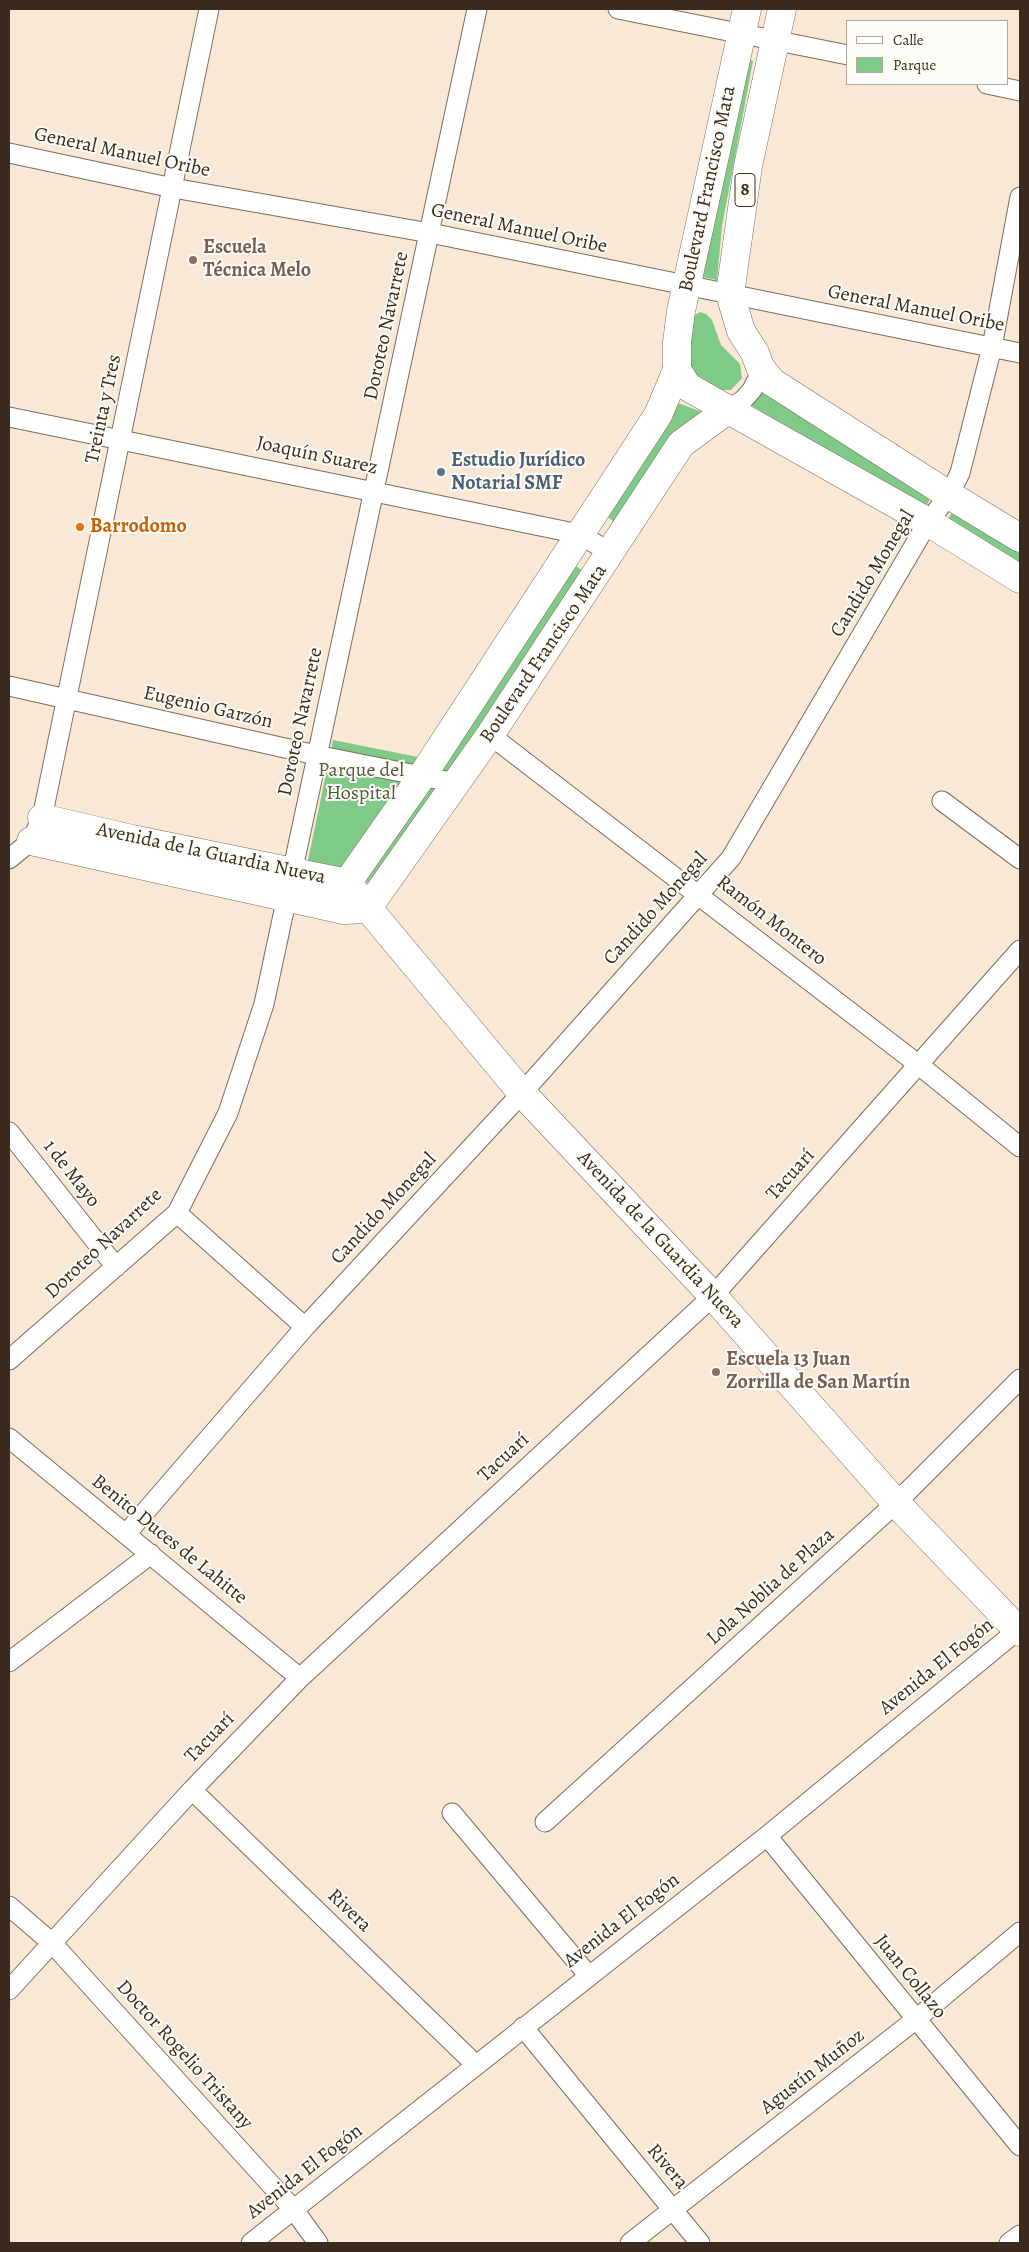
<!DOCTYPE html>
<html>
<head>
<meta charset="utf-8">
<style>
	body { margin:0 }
	#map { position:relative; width:1029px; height:2252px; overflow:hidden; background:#f8e8d5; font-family:Alegreya,serif }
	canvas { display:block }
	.frame { position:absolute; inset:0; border:10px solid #3b2a1e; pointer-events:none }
	.legend { position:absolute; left:846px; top:20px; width:162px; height:65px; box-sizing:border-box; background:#fdfcf7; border:1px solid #afa8a0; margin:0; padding:6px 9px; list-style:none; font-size:15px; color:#3b2a1e }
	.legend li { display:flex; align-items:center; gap:10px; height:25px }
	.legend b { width:25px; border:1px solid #afa8a0 }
</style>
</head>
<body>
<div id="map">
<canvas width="1029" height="2252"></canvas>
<div class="frame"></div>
<ul class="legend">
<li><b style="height:6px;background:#fff"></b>Calle</li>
<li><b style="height:14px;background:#80ca88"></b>Parque</li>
</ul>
</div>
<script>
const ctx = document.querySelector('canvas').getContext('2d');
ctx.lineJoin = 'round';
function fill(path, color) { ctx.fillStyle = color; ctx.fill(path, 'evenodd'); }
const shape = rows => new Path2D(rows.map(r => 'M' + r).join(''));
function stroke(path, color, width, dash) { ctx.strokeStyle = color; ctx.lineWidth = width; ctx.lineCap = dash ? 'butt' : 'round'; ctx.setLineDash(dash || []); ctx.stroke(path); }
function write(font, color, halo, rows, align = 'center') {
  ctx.font = font + ' Alegreya,serif'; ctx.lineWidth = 4; ctx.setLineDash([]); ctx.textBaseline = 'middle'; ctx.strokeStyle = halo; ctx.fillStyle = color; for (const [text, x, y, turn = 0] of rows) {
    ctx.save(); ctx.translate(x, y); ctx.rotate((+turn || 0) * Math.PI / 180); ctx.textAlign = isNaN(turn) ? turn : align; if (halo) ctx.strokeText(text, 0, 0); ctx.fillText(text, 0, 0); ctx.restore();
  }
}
fill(shape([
	[745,58,753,61,722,226,717,280,702,277],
	[700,312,706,314,712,320,721,345,740,364,742,378,731,390,721,390,689,370,685,356,695,315],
	[762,387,931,496,926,507,752,406],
	[672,401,711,415,617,524,605,515],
	[953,511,1020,553,1020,566,947,521],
	[573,564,583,571,373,887,363,880],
	[333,740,423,758,343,873,307,865]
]), '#80ca88');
const street = shape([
	[618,9,848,55],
	[987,84,1020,91],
	[9,153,173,188,430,233,1020,353],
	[729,409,743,400,752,390,760,374,760,367],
	[9,417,579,534,611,553],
	[9,686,316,755,456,783],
	[490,735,919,1065,1020,1147],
	[942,801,1020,859],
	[9,859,31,841,42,818,209,9],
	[9,1132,116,1267],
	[177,1213,305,1327],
	[9,1360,177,1213,228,1113,264,1004,477,9],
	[9,1438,300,1678],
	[126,1534,305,1327,522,1093,731,858,928,522,949,495,960,473,992,347,1020,197],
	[9,1662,151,1554],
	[192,1790,476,2065],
	[452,1813,589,1976],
	[545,1822,896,1503,1020,1379],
	[767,1836,1020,2146],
	[9,1906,52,1943,294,2210,318,2243],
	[9,1990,192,1790,300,1678,713,1296,1020,950],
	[523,2027,700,2243],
	[251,2243,767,1836,1018,1630],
	[630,2243,915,2020,1020,1932],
	[1009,2243,1020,2235]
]);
const secondary = shape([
	[42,818,132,839,347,883,522,1093,713,1296,896,1503,1020,1632],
	[31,841,344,910,367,909],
	[347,883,422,776,658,415,677,370],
	[367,909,490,735,681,444,729,409]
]);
const primary = shape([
	[747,9,681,311,677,342,677,370,688,387,928,522,1020,579],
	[782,9,748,166,730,294,741,331,755,353,760,367,772,382,949,495,1020,538]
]);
stroke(street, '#7d6c5e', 21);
stroke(secondary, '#7d6c5e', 29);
stroke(primary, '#7d6c5e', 29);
stroke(street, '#fff', 19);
stroke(secondary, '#fff', 28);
stroke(primary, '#fff', 28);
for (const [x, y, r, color] of [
	[193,260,5,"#8d6e63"],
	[441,472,5,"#5c6f8a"],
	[80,527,5,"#e8710a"],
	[716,1372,5,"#8d6e63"]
]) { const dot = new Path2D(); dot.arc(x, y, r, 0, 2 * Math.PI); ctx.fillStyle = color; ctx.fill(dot); stroke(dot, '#fdfcf7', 2); }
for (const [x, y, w] of [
	[745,190,20]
]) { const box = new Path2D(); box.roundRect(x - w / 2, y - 16.5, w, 33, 4); ctx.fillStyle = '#fdfcf7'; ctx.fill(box); stroke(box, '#3b2a1e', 1); }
write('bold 19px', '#3b2a1e', null, [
	["8",745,190]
]);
write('20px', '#3b2a1e', '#fdfcf7', [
	["General Manuel Oribe",122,153,12],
	["Boulevard Francisco Mata",708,189,-78],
	["General Manuel Oribe",519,229,12],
	["General Manuel Oribe",916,309,11],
	["Doroteo Navarrete",387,326,-78],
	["Treinta y Tres",104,409,-78],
	["Joaquín Suarez",317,456,12],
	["Candido Monegal",873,574,-59],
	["Boulevard Francisco Mata",544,654,-56],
	["Eugenio Garzón",208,708,13],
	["Doroteo Navarrete",301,722,-78],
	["Avenida de la Guardia Nueva",211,854,12],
	["Candido Monegal",656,909,-48],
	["Ramón Montero",771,921,38],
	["1 de Mayo",71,1174,52],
	["Tacuarí",791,1175,-48],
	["Candido Monegal",384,1209,-47],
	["Avenida de la Guardia Nueva",660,1240,47],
	["Doroteo Navarrete",104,1244,-43],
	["Tacuarí",504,1458,-43],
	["Benito Duces de Lahitte",169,1540,39],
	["Lola Noblia de Plaza",771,1587,-42],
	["Avenida El Fogón",937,1667,-39],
	["Tacuarí",210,1738,-46],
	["Rivera",349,1911,44],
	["Avenida El Fogón",622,1921,-38],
	["Juan Collazo",910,1977,51],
	["Doctor Rogelio Tristany",184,2055,48],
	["Agustín Muñoz",813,2072,-38],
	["Rivera",667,2167,50],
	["Avenida El Fogón",305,2172,-38]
]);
write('bold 20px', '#785e54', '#fdfcf7', [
	["Escuela",203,248],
	["Técnica Melo",203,271],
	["Escuela 13 Juan",726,1360],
	["Zorrilla de San Martín",726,1383]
], 'left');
write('bold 20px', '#4e5e75', '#fdfcf7', [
	["Estudio Jurídico",451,461],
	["Notarial SMF",451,484]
], 'left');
write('bold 20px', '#c56008', '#fdfcf7', [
	["Barrodomo",90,527]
], 'left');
write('20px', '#505a3e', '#fdfcf7', [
	["Parque del",361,771],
	["Hospital",361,794]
]);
</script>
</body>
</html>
